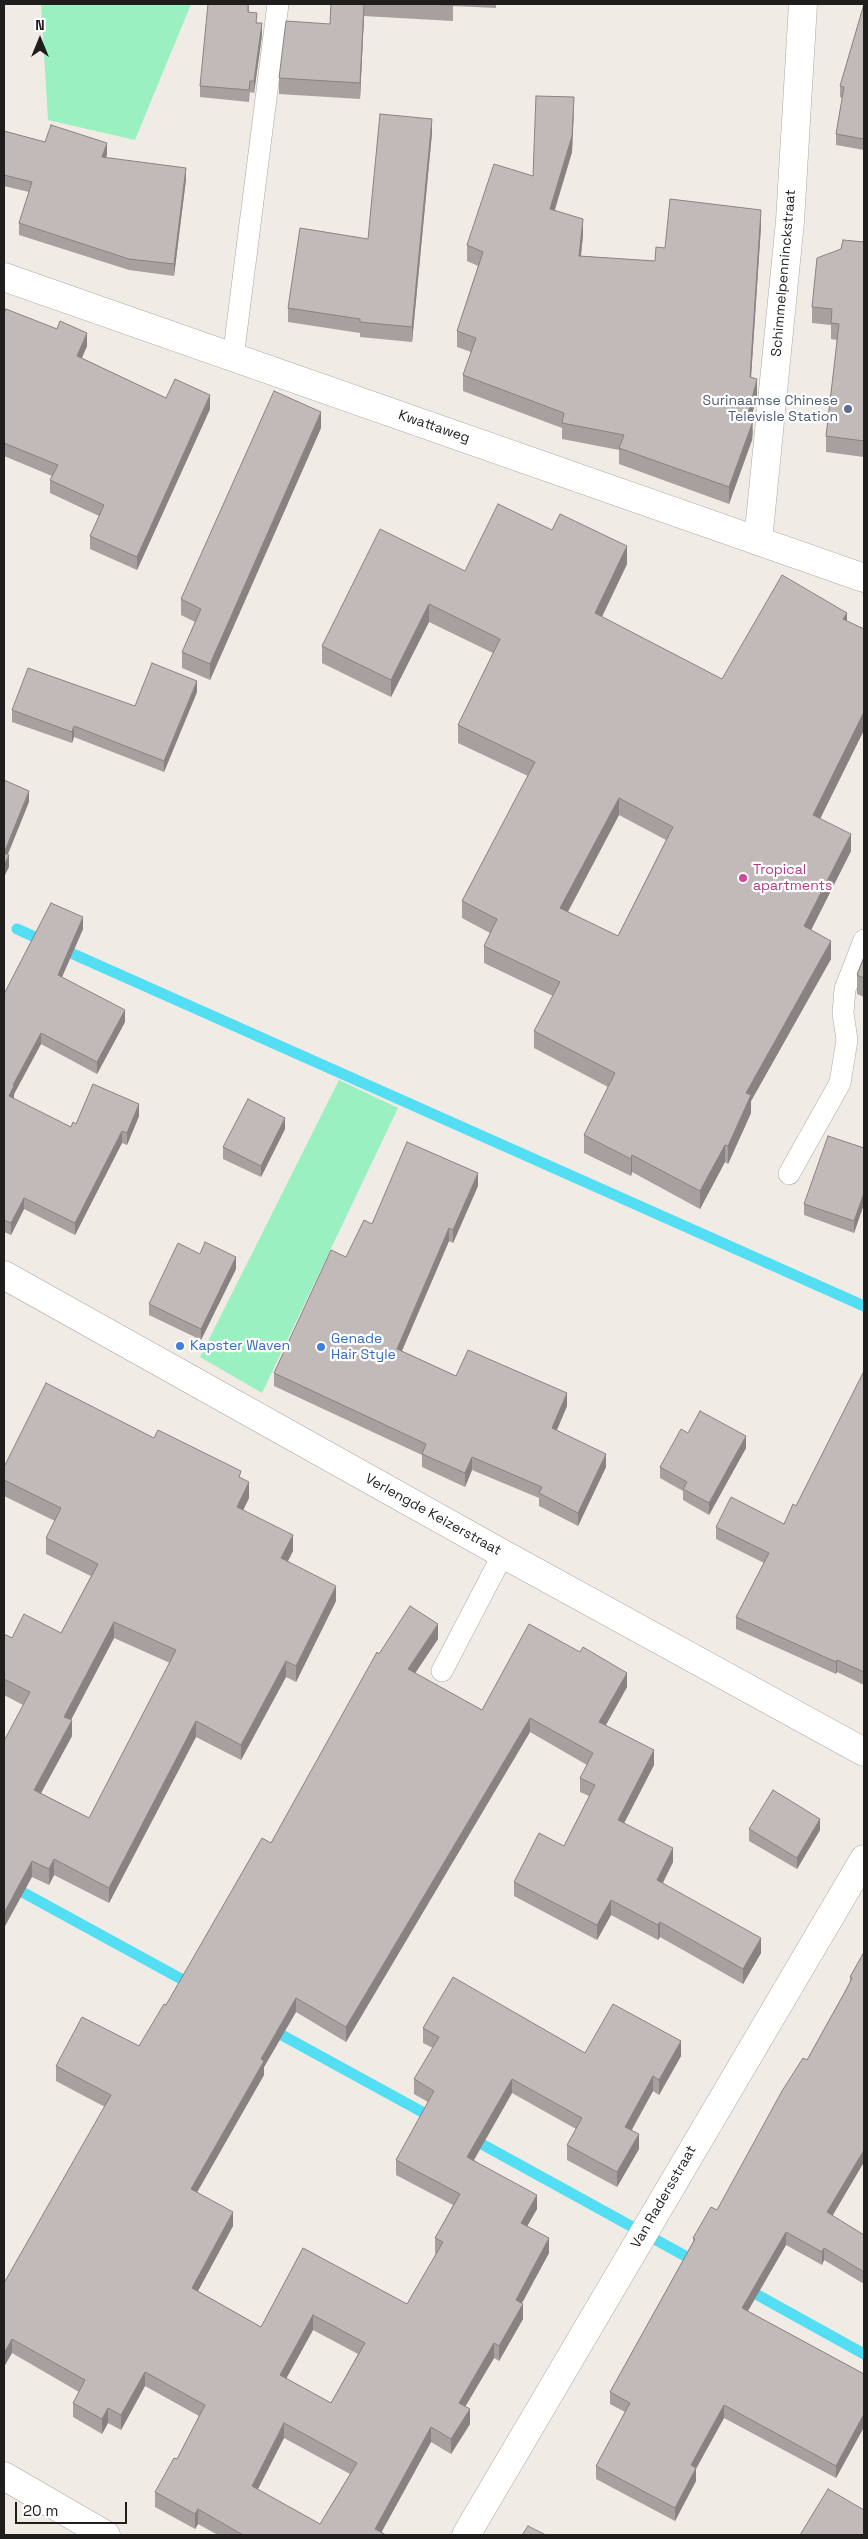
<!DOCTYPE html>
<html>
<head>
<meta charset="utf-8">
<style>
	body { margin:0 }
	#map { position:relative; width:868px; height:2539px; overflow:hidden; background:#f0ebe5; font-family:"Space Grotesk",sans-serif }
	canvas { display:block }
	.frame { position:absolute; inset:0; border:5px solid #201e1c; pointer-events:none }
	.north { position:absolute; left:15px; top:15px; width:50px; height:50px; -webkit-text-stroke:4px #fff; paint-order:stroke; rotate:0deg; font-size:14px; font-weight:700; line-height:20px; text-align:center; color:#201e1c }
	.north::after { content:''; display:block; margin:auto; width:18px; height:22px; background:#201e1c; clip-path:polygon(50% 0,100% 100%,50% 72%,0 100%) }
	.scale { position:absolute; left:15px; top:2502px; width:112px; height:22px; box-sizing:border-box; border:2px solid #201e1c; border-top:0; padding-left:6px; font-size:15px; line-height:18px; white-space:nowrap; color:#201e1c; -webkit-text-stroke:4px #fff; paint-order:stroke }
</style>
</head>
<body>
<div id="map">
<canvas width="868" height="2539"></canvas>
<div class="frame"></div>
<div class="north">N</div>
<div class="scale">20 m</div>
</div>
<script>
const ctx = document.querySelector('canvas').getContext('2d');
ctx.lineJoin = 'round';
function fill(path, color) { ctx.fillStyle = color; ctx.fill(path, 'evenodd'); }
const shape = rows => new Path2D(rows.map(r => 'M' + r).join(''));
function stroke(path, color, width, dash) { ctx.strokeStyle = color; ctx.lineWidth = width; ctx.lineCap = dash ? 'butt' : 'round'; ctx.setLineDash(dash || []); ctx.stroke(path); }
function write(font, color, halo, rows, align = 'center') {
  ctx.font = font + ' "Space Grotesk",sans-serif'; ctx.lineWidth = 4.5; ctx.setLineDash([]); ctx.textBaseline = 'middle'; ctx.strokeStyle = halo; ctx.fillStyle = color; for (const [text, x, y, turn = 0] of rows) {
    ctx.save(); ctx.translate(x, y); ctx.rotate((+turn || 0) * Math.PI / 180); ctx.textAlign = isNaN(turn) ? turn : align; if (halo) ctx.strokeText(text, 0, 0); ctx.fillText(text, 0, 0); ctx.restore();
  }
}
fill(shape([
	[41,4,191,4,135,140,48,120],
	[339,1080,398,1108,262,1393,200,1357]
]), '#9af0c1');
stroke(shape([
	[17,929,864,1306],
	[4,1882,194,1986],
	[269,2028,435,2119],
	[469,2137,698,2263],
	[745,2288,864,2354]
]), '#54def3', 11);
const lane = shape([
	[233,358,278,4],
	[789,1174,840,1083,847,1040,843,1013,845,989,864,940],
	[442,1671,503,1554]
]);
const street = shape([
	[758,541,790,221,803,4],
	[4,2476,106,2535],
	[466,2535,864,1859]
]);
const primary = shape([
	[4,277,864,578],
	[4,1275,503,1554,864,1752]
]);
stroke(lane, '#aea8a3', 22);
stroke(street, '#aea8a3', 29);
stroke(primary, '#aea8a3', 29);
stroke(lane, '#fff', 21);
stroke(street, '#fff', 28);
stroke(primary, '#fff', 28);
fill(shape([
	[249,4,249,12,257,23,262,35,254,93,250,92,249,102,200,97,200,86],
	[331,4,496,4,496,8,453,6,453,21,364,16,360,99,279,94,279,78,330,24],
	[864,4,864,150,836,145,836,134,842,98,840,97,840,86],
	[574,114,572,152,555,210,583,235,581,256,655,261,665,248,761,226,751,377,757,396,751,416,753,433,752,440,729,504,619,464,619,450,562,439,562,428,463,391,463,375,471,352,457,347,457,331,478,266,467,261,467,245,533,176],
	[4,131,45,142,107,154,106,158,186,179,174,276,129,270,19,235,19,223,29,192,4,186],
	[432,133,412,342,360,337,360,333,288,322,288,308,368,239],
	[864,242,864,457,826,452,826,436,837,340,831,339,831,325,812,323,812,307],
	[4,313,87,346,82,358,166,398,210,409,137,570,90,549,90,536,99,516,50,493,50,480,52,476,4,456],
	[321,428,210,680,182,668,182,652,195,622,181,615,181,599],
	[552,530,627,564,602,617,722,679,847,621,864,629,864,730,820,819,851,851,811,930,831,959,751,1101,751,1113,728,1164,725,1162,700,1209,632,1172,631,1176,584,1153,584,1135,608,1087,534,1048,534,1031,553,996,484,963,484,946,490,933,462,918,462,901,528,776,458,743,458,725,493,653,429,622,391,697,322,663,322,646,465,571],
	[619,815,666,840,618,936,568,912],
	[197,692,164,772,74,737,72,743,12,722,12,710,135,706],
	[83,929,62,977,125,1022,97,1074,41,1044,14,1094,14,1099,71,1127,76,1124,139,1116,127,1145,122,1143,75,1235,24,1209,11,1235,4,1232,4,994],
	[864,957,864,997,857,994,857,973],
	[285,1129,261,1177,223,1159,223,1147],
	[864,1148,864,1204,854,1233,804,1215,804,1204],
	[478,1186,453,1243,449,1241,402,1351,456,1376,567,1406,557,1430,606,1467,578,1526,539,1506,539,1498,472,1470,465,1487,422,1467,422,1455,274,1386,274,1373,346,1257,372,1224],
	[200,1254,236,1269,201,1340,149,1315,149,1304],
	[864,1372,864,1685,837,1672,836,1674,736,1629,736,1617,764,1563,716,1539,716,1527,784,1524,796,1506],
	[688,1433,746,1448,709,1515,683,1500,683,1491,660,1478,660,1467],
	[154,1438,241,1478,249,1498,243,1510,293,1551,288,1561,336,1601,296,1682,286,1677,241,1760,196,1737,109,1903,54,1875,49,1885,32,1877,23,1705,4,1695,4,1634,12,1638,61,1633,91,1576,46,1554,46,1538,55,1521,4,1496,4,1467],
	[114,1638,170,1663,89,1818,41,1793,72,1736,71,1720],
	[438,1639,415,1673,482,1710,627,1687,606,1725,654,1765,624,1823,673,1862,663,1883,761,1953,743,1984,660,1937,658,1940,611,1915,597,1940,514,1896,514,1882,564,1846,589,1796,580,1792,580,1778,587,1765,530,1732,346,2042,296,2012,264,2067,264,2075,197,2192,233,2226,198,2291,261,2327,303,2248,407,2304,436,2254,435,2253,435,2238,453,2205,396,2175,396,2160,428,2102,414,2094,414,2079,433,2048,423,2043,423,2028,585,2053,681,2056,659,2095,653,2091,632,2130,639,2149,617,2187,567,2160,567,2145,576,2129,512,2093,474,2160,537,2209,527,2226,549,2253,522,2303,523,2319,499,2361,494,2358,465,2407,470,2424,451,2454,431,2442,381,2532,386,2535,218,2535,198,2524,195,2529,155,2507,155,2492,177,2459,199,2416,145,2386,121,2430,108,2423,102,2434,73,2417,73,2403,79,2392,12,2353,4,2283,105,2107,56,2081,56,2066,139,2046,271,1843,379,1654],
	[313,2330,358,2354,331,2403,286,2378],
	[284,2438,350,2474,320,2524,257,2489],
	[749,1829,820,1830,797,1869,749,1841],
	[864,1952,864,2162,832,2216,864,2235,864,2284,824,2260,822,2265,786,2245,748,2311,864,2374,864,2427,836,2478,724,2418,696,2468,696,2481,675,2521,596,2479,596,2466,625,2412,610,2404,610,2392,693,2242,693,2238,717,2210,807,2060,850,1982,850,1977]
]), '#a7a09f');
fill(shape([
	[364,4,364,16,360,99,360,83],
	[262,23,262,35,254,93,254,81],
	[574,97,572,152,550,225,550,209],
	[432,119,432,133,412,342,412,327],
	[107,143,107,154,102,168,102,157],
	[186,168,186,179,174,276,174,264],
	[761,210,761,226,750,393,750,377],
	[583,219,583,235,579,272,579,256],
	[87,333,87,346,77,369,77,356],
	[757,379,757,396,748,430,748,414],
	[210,395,210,409,137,570,137,557],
	[321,412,321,428,210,680,210,664],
	[753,416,752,440,729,504,729,487],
	[627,546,627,564,595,631,595,613],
	[429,604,429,622,391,697,391,680],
	[847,613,847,630,843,619],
	[197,681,197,692,164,772,164,761],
	[864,712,864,730,813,833,813,815],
	[74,726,74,737,72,743,72,732],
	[29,791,29,802,4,864,4,853],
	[619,798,619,815,560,926,560,908],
	[851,834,851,851,804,944,804,926],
	[9,855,9,867,4,877,4,865],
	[83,917,83,929,58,986,58,975],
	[831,941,831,959,751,1101,751,1113,728,1164,728,1146,746,1093],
	[125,1010,125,1022,97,1074,97,1062],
	[41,1033,41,1044,14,1094,14,1098,9,1108,9,1096,13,1085],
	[139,1104,139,1116,127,1145,127,1133],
	[285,1118,285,1129,261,1177,261,1166],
	[122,1131,122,1143,75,1235,75,1223],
	[725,1145,725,1162,700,1209,700,1191],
	[632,1155,632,1172,631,1176,631,1159],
	[478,1173,478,1186,453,1243,453,1230],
	[864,1193,864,1204,854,1233,854,1221],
	[24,1198,24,1209,11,1235,11,1223],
	[449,1228,449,1241,397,1362,397,1349],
	[236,1257,236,1269,201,1340,201,1329],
	[567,1393,567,1406,552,1441,552,1428],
	[746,1436,746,1448,709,1515,709,1503],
	[606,1454,606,1467,578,1526,578,1513],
	[472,1457,472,1470,465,1487,465,1473],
	[249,1482,249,1498,237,1523,237,1507],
	[293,1535,293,1551,281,1574,281,1558],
	[336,1586,336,1601,296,1682,296,1666],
	[114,1622,114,1638,64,1733,64,1717],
	[438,1624,438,1639,408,1684,408,1669],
	[837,1660,837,1672,836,1674,836,1662],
	[286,1661,286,1677,241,1760,241,1745],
	[627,1673,627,1687,599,1737,599,1722],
	[530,1718,530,1732,346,2042,346,2027],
	[72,1720,72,1736,34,1806,34,1790],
	[196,1721,196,1737,109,1903,109,1888],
	[654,1750,654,1765,618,1835,618,1820],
	[820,1819,820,1830,797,1869,797,1858],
	[673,1848,673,1862,657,1894,657,1880],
	[54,1859,54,1875,49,1885,49,1869],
	[32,1861,32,1877,4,1928,4,1913],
	[611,1900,611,1915,597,1940,597,1925],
	[660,1922,660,1937,658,1940,658,1925],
	[761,1938,761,1953,743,1984,743,1969],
	[296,1998,296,2012,264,2067,264,2075,191,2203,191,2189,261,2059],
	[681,2041,681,2056,659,2095,659,2080],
	[653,2076,653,2091,625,2141,625,2127],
	[512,2079,512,2093,467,2172,467,2157],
	[639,2134,639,2149,617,2187,617,2172],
	[864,2150,864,2162,827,2225,827,2212],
	[537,2195,537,2209,521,2237,521,2223],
	[233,2212,233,2226,192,2302,192,2288],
	[786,2232,786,2245,742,2321,742,2308],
	[549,2238,549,2253,516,2314,516,2300],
	[824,2248,824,2260,822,2265,822,2252],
	[523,2304,523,2319,499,2361,499,2346],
	[313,2315,313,2330,280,2390,280,2375],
	[12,2339,12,2353,4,2367,4,2353],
	[494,2343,494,2358,459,2417,459,2403],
	[145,2372,145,2386,121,2430,121,2415],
	[724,2405,724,2418,691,2478,691,2465],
	[108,2408,108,2423,102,2434,102,2419],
	[470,2409,470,2424,451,2454,451,2439],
	[864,2414,864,2427,836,2478,836,2466],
	[284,2423,284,2438,252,2501,252,2486],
	[431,2427,431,2442,380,2535,375,2529],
	[696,2468,696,2481,675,2521,675,2508],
	[198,2509,198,2524,195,2529,195,2514]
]), '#888282');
const building = shape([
	[208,4,248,4,248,12,257,13,256,23,262,23,254,81,250,81,249,90,200,86,208,4],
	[331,4,364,4,360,83,279,78,286,21,330,24,331,4],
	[423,4,453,4,453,5,423,4],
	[864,4,864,139,836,134,844,87,840,86,864,4],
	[536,96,574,97,572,136,550,209,583,219,579,256,655,261,656,247,665,248,670,199,761,210,750,377,757,379,748,414,753,416,752,424,729,487,619,448,624,435,562,423,564,413,463,375,476,338,457,331,483,252,467,245,494,164,533,176,536,96],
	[380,114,432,119,412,327,360,322,360,319,288,308,300,228,368,239,380,114],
	[51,125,107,143,102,157,186,168,174,264,129,259,19,223,32,182,4,175,4,131,45,142,51,125],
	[843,240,864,242,864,441,826,436,839,324,831,323,832,309,812,307,817,258,841,249,843,240],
	[6,309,57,329,60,321,87,333,77,356,166,398,175,379,210,395,137,557,90,536,104,505,50,480,58,465,4,443,4,313,6,309],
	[274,391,321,412,210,664,182,652,201,609,181,599,274,391],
	[498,504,552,530,560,514,627,546,595,613,722,679,782,575,847,613,843,619,864,629,864,712,813,815,851,834,804,926,831,941,746,1093,751,1095,728,1146,725,1145,700,1191,632,1155,631,1159,584,1135,615,1073,534,1031,560,982,484,946,497,919,462,901,535,762,458,725,500,639,429,604,391,680,322,646,380,529,465,571,498,504],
	[619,798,673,827,618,936,560,908,619,798],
	[152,663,197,681,164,761,74,726,72,732,12,710,28,668,135,706,152,663],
	[4,780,29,791,4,853,9,855,4,865,4,780],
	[51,903,83,917,58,975,125,1010,97,1062,41,1033,13,1085,14,1086,9,1096,71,1127,73,1122,76,1124,93,1084,139,1104,127,1133,122,1131,75,1223,24,1198,11,1223,4,1220,4,994,51,903],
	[864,957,864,978,857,975,864,957],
	[248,1099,285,1118,261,1166,223,1147,248,1099],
	[828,1136,864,1148,864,1193,854,1221,804,1204,828,1136],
	[407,1142,478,1173,453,1230,449,1228,397,1349,456,1376,468,1350,567,1393,552,1428,606,1454,578,1513,539,1493,542,1487,472,1457,465,1473,422,1454,426,1444,274,1373,331,1250,346,1257,364,1220,372,1224,407,1142],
	[205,1242,236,1257,201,1329,149,1304,178,1243,200,1254,205,1242],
	[864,1371,864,1672,837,1660,836,1662,736,1617,769,1553,716,1527,731,1497,784,1524,793,1504,796,1506,864,1371],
	[46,1383,154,1438,158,1430,241,1471,239,1477,249,1482,237,1507,293,1535,281,1558,336,1586,296,1666,286,1661,241,1745,196,1721,109,1888,54,1859,49,1869,32,1861,4,1913,4,1741,30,1692,4,1679,4,1634,12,1638,24,1614,61,1633,98,1564,46,1538,61,1508,4,1480,4,1467,46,1383],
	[114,1622,176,1650,89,1818,34,1790,72,1720,64,1717,114,1622],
	[700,1411,746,1436,709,1503,683,1489,687,1482,660,1467,681,1429,688,1433,700,1411],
	[410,1606,438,1624,408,1669,482,1710,529,1624,580,1652,583,1647,627,1673,599,1722,654,1750,618,1820,673,1848,657,1880,761,1938,743,1969,660,1922,658,1925,611,1900,597,1925,514,1882,539,1833,564,1846,595,1785,580,1778,593,1753,530,1718,346,2027,296,1998,261,2059,264,2061,191,2189,233,2212,192,2288,261,2327,303,2248,407,2304,443,2242,435,2238,460,2194,396,2160,434,2091,414,2079,439,2037,423,2028,453,1977,585,2053,613,2004,681,2041,659,2080,653,2076,625,2127,639,2134,617,2172,567,2145,582,2118,512,2079,467,2157,537,2195,521,2223,549,2238,516,2300,523,2304,499,2346,494,2343,459,2403,470,2409,451,2439,431,2427,375,2529,386,2535,243,2535,198,2509,195,2514,155,2492,174,2458,177,2459,205,2405,145,2372,121,2415,108,2408,102,2419,73,2403,85,2380,12,2339,4,2353,4,2283,111,2095,56,2066,82,2017,139,2046,164,2004,166,2005,262,1838,271,1843,377,1652,379,1654,410,1606],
	[313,2315,365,2343,331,2403,280,2375,313,2315],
	[284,2423,357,2463,320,2524,252,2486,284,2423],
	[773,1790,820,1819,797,1858,749,1829,773,1790],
	[864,1952,864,2150,827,2212,864,2235,864,2272,824,2248,822,2252,786,2232,742,2308,864,2374,864,2414,836,2466,724,2405,691,2465,696,2468,675,2508,596,2466,630,2403,610,2392,695,2239,693,2238,711,2207,717,2210,782,2091,803,2058,807,2060,846,1990,852,1978,850,1977,864,1952],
	[828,2489,864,2510,864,2535,800,2535,828,2489],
	[528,2526,546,2535,522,2535,528,2526]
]);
fill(building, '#c2bab9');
stroke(building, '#888282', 1);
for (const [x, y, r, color] of [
	[848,409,5,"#5c6f8a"],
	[743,878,5,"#d1479c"],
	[180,1346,5,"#3f7fe0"],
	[321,1347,5,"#3f7fe0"]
]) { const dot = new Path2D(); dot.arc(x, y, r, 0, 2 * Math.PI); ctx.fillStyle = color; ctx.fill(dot); stroke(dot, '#fff', 2); }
write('14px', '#201e1c', '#fff', [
	["Schimmelpenninckstraat",784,273,-85],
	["Kwattaweg",434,427,19],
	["Verlengde Keizerstraat",433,1515,29],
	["Van Radersstraat",664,2197,-60]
]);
write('14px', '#4e5e75', '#fff', [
	["Surinaamse Chinese",838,401],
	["Televisle Station",838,417]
], 'right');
write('14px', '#b23c85', '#fff', [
	["Tropical",753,870],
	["apartments",753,886]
], 'left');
write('14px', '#366cbe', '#fff', [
	["Genade",331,1339],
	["Hair Style",331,1355],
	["Kapster Waven",190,1346]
], 'left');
</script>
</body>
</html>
